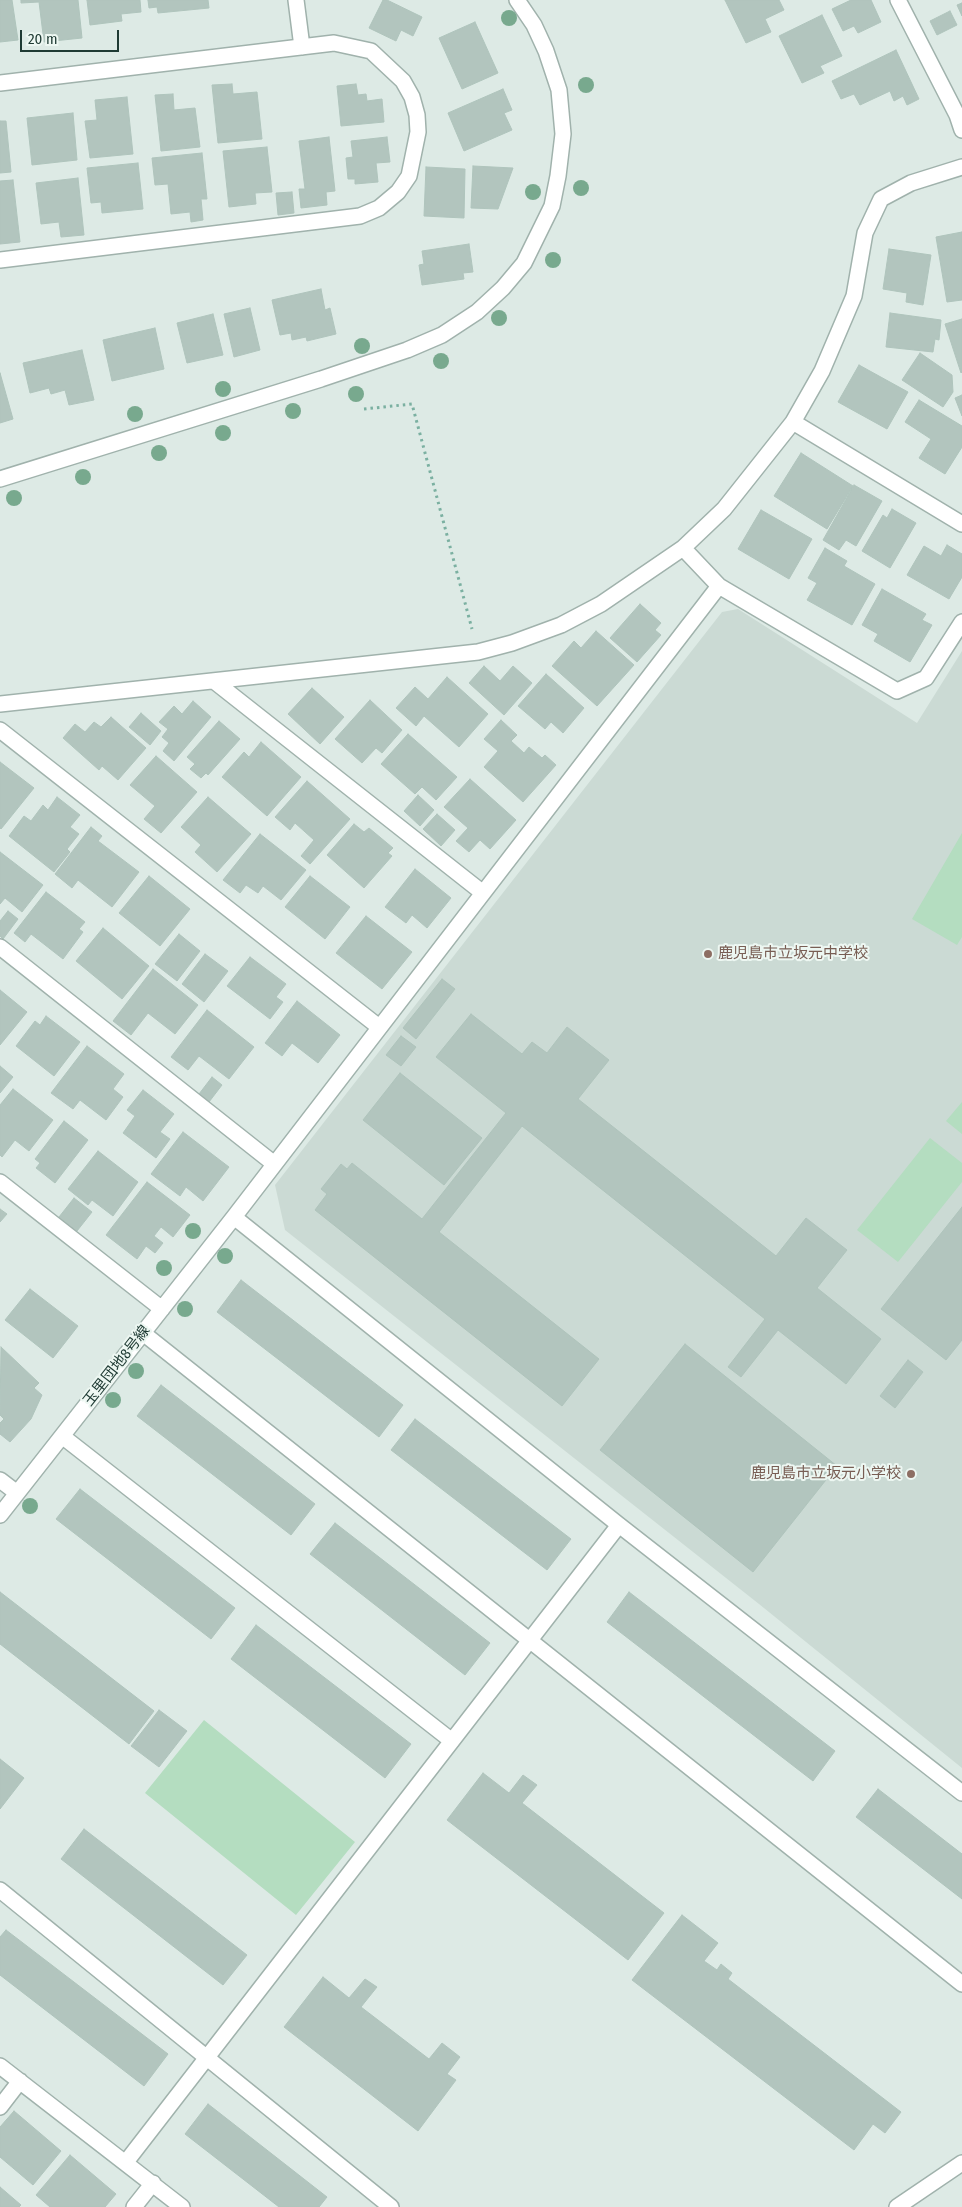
<!DOCTYPE html>
<html>
<head>
<meta charset="utf-8">
<style>
	body { margin:0 }
	#map { position:relative; width:962px; height:2207px; overflow:hidden; background:#ddeae5; font-family:"Fira Sans Condensed",sans-serif }
	canvas { display:block }
	.scale { position:absolute; left:20px; top:30px; width:99px; height:22px; box-sizing:border-box; border:2px solid #1e3a33; border-top:0; padding-left:6px; font-size:15px; line-height:18px; white-space:nowrap; color:#1e3a33; -webkit-text-stroke:4px #edf7f2; paint-order:stroke }
</style>
</head>
<body>
<div id="map">
<canvas width="962" height="2207"></canvas>
<div class="scale">20 m</div>
</div>
<script>
const ctx = document.querySelector('canvas').getContext('2d');
ctx.lineJoin = 'round';
function fill(path, color) { ctx.fillStyle = color; ctx.fill(path, 'evenodd'); }
const shape = rows => new Path2D(rows.map(r => 'M' + r).join(''));
function stroke(path, color, width, dash) { ctx.strokeStyle = color; ctx.lineWidth = width; ctx.lineCap = dash ? 'butt' : 'round'; ctx.setLineDash(dash || []); ctx.stroke(path); }
function write(font, color, halo, rows, align = 'center') {
  ctx.font = font + ' "Fira Sans Condensed","Noto Sans JP",sans-serif'; ctx.lineWidth = 4; ctx.setLineDash([]); ctx.textBaseline = 'middle'; ctx.strokeStyle = halo; ctx.fillStyle = color; for (const [text, x, y, turn = 0] of rows) {
    ctx.save(); ctx.translate(x, y); ctx.rotate((+turn || 0) * Math.PI / 180); ctx.textAlign = isNaN(turn) ? turn : align; if (halo) ctx.strokeText(text, 0, 0); ctx.fillText(text, 0, 0); ctx.restore();
  }
}
fill(shape([
	[738,609,917,723,962,651,962,1768,759,1604,285,1230,275,1185,722,612]
]), '#cbdad4');
fill(shape([
	[962,833,962,937,957,945,912,919],
	[962,1102,962,1134,946,1121],
	[930,1138,962,1163,962,1182,898,1262,857,1230],
	[204,1720,355,1842,296,1915,145,1793]
]), '#b4ddc0');
const building = shape([
	[0,0,12,0,18,40,0,42,0,0],
	[21,0,78,0,82,38,44,42,39,2,21,3,21,0],
	[87,0,140,0,141,12,121,14,122,21,90,25,87,0],
	[148,0,208,0,209,8,158,13,157,7,149,8,148,0],
	[383,0,387,0,422,17,413,36,401,30,396,41,369,28,383,0],
	[725,0,779,0,784,10,765,19,771,32,746,43,725,0],
	[851,0,871,0,881,22,858,33,854,26,843,31,832,9,851,0],
	[962,3,962,16,957,5,962,3],
	[950,11,957,25,937,35,930,21,950,11],
	[822,15,842,56,820,66,824,73,802,83,779,36,822,15],
	[475,22,498,73,462,89,439,38,475,22],
	[896,50,919,99,907,105,903,96,894,101,890,91,860,105,854,94,841,99,832,81,896,50],
	[232,84,233,94,257,92,262,139,218,143,212,85,232,84],
	[356,84,358,95,366,94,367,101,382,99,384,122,341,126,337,86,356,84],
	[503,89,512,110,504,113,512,130,464,151,448,113,503,89],
	[173,94,174,110,195,108,200,147,161,151,155,95,173,94],
	[127,97,133,154,90,158,85,121,97,120,95,100,127,97],
	[73,113,77,160,32,165,27,118,73,113],
	[0,121,6,121,11,172,0,173,0,121],
	[329,137,335,191,326,192,327,205,301,208,299,189,305,189,299,141,329,137],
	[387,137,390,162,376,163,378,182,355,184,355,179,348,179,346,158,353,157,351,141,387,137],
	[267,147,272,192,255,193,256,204,229,207,223,151,267,147],
	[202,153,207,199,201,199,203,220,191,222,190,212,171,214,168,184,155,185,152,158,202,153],
	[138,163,143,209,102,213,101,202,91,203,87,168,138,163],
	[473,166,513,168,498,209,471,208,473,166],
	[426,167,465,169,464,218,424,216,426,167],
	[78,178,84,235,61,237,59,222,41,224,36,183,78,178],
	[13,180,20,242,0,244,0,181,13,180],
	[292,192,294,213,278,215,276,193,292,192],
	[962,232,962,300,947,302,936,237,962,232],
	[469,244,473,272,463,273,464,279,422,285,419,265,424,264,422,251,469,244],
	[889,249,931,255,923,305,906,302,907,293,883,289,889,249],
	[321,289,325,310,330,308,336,334,307,341,306,337,292,340,291,333,280,335,272,300,321,289],
	[250,308,260,350,234,357,224,314,250,308],
	[890,313,941,320,939,340,935,339,933,352,886,347,890,313],
	[213,314,223,355,187,363,177,323,213,314],
	[962,319,962,372,961,373,945,324,962,319],
	[155,328,164,369,112,381,103,340,155,328],
	[82,350,94,400,69,405,65,390,51,394,49,388,30,393,23,363,82,350],
	[920,353,952,375,953,392,943,407,902,380,920,353],
	[859,365,908,392,887,429,838,402,859,365],
	[0,373,13,419,0,423,0,373],
	[962,395,962,416,955,398,962,395],
	[919,400,962,426,962,447,945,474,919,458,931,439,905,422,919,400],
	[801,453,853,486,827,529,774,496,801,453],
	[854,485,882,501,856,546,846,540,839,550,823,540,854,485],
	[892,509,916,523,890,568,862,551,883,515,887,518,892,509],
	[761,510,812,539,789,579,738,549,761,510],
	[947,545,962,554,962,577,949,599,907,575,924,546,941,556,947,545],
	[825,548,847,561,844,566,875,584,852,625,807,600,817,583,808,578,825,548],
	[882,589,926,614,922,620,932,625,910,662,874,641,878,634,862,625,882,589],
	[640,604,661,623,655,630,661,635,637,662,610,638,640,604],
	[596,631,634,665,597,706,552,666,574,641,581,648,596,631],
	[484,666,500,681,513,666,532,683,504,715,469,683,484,666],
	[546,674,584,708,563,733,551,722,545,729,518,706,546,674],
	[447,677,488,714,459,747,424,716,416,726,396,708,415,687,428,699,447,677],
	[312,688,344,717,320,744,288,714,312,688],
	[370,700,402,730,382,753,376,748,362,763,335,739,370,700],
	[193,701,211,717,174,761,163,751,169,743,162,737,168,729,159,722,174,706,182,714,193,701],
	[141,713,161,731,150,745,129,727,141,713],
	[111,717,146,748,118,780,102,766,99,770,63,738,75,724,85,732,94,722,101,727,111,717],
	[501,720,517,735,511,741,524,753,529,747,542,758,545,755,556,765,523,802,484,767,498,751,484,739,501,720],
	[219,721,240,739,208,775,206,773,201,778,190,769,195,764,187,757,219,721],
	[408,734,457,777,436,800,422,787,415,794,381,764,408,734],
	[261,742,301,777,267,816,222,777,244,752,249,757,261,742],
	[156,756,197,792,161,833,144,819,155,806,130,785,156,756],
	[0,762,34,788,1,829,0,828,0,762],
	[470,779,516,820,490,849,480,840,469,852,456,841,468,828,444,807,470,779],
	[307,781,350,819,310,864,301,856,314,840,295,823,290,830,275,817,307,781],
	[418,795,434,810,420,826,404,811,418,795],
	[57,797,80,815,70,827,79,834,67,849,70,852,54,872,9,836,24,816,31,821,43,805,48,810,57,797],
	[208,797,251,834,217,872,195,852,201,845,181,827,208,797],
	[437,814,455,830,441,846,423,829,437,814],
	[354,824,364,832,369,828,393,848,388,853,392,856,364,888,327,855,354,824],
	[91,827,102,836,98,841,139,872,112,907,78,880,72,888,55,874,91,827],
	[260,834,306,870,281,900,263,886,258,893,246,885,240,893,223,880,260,834],
	[0,852,43,885,22,912,5,898,0,904,0,852],
	[415,869,451,898,427,928,412,915,406,923,385,907,415,869],
	[149,876,190,909,160,946,119,913,149,876],
	[310,876,350,907,325,939,285,907,310,876],
	[46,892,85,922,79,929,83,932,63,959,31,934,25,942,14,933,46,892],
	[8,911,18,919,3,939,0,936,0,921,8,911],
	[366,916,412,952,382,989,336,953,366,916],
	[103,928,149,966,122,999,76,961,103,928],
	[179,934,200,951,177,981,155,964,179,934],
	[205,954,228,971,204,1002,182,984,205,954],
	[250,957,286,984,276,997,283,1002,270,1019,227,986,250,957],
	[153,969,198,1005,175,1034,148,1013,131,1035,113,1021,153,969],
	[442,979,455,989,416,1039,403,1028,442,979],
	[0,990,27,1012,0,1045,0,990],
	[297,1001,340,1035,318,1063,292,1043,282,1056,265,1043,297,1001],
	[207,1010,254,1047,229,1079,199,1056,188,1070,171,1057,207,1010],
	[471,1014,522,1054,532,1042,547,1053,567,1027,609,1060,578,1099,776,1256,806,1218,847,1250,817,1288,881,1339,846,1384,778,1330,741,1377,728,1367,765,1319,522,1126,439,1232,599,1359,562,1406,315,1210,327,1194,321,1189,341,1164,347,1169,352,1163,422,1219,506,1113,436,1057,471,1014],
	[46,1016,80,1042,54,1076,16,1046,35,1021,40,1025,46,1016],
	[401,1036,416,1047,401,1066,386,1055,401,1036],
	[87,1046,124,1074,113,1089,123,1097,106,1120,80,1100,73,1109,51,1093,87,1046],
	[0,1066,13,1077,0,1093,0,1066],
	[400,1073,482,1138,444,1185,363,1120,400,1073],
	[212,1077,222,1085,209,1102,199,1094,212,1077],
	[13,1089,53,1120,29,1151,15,1140,2,1157,0,1155,0,1105,13,1089],
	[143,1090,174,1114,160,1132,170,1139,156,1158,123,1133,135,1116,127,1110,143,1090],
	[64,1121,88,1140,55,1183,36,1168,40,1163,35,1159,64,1121],
	[183,1132,229,1167,203,1201,186,1187,180,1196,151,1174,183,1132],
	[98,1151,138,1182,113,1216,92,1200,88,1205,68,1189,98,1151],
	[147,1182,190,1215,173,1237,161,1227,154,1236,163,1243,155,1253,146,1246,137,1259,106,1235,147,1182],
	[74,1198,92,1212,77,1231,59,1217,74,1198],
	[962,1207,962,1340,946,1360,881,1309,962,1207],
	[0,1209,7,1214,0,1222,0,1209],
	[241,1280,403,1405,379,1437,217,1312,241,1280],
	[30,1289,78,1326,53,1358,5,1320,30,1289],
	[685,1344,837,1466,753,1572,600,1450,685,1344],
	[1,1347,39,1383,34,1388,42,1395,31,1419,10,1442,0,1434,0,1423,4,1419,0,1415,1,1347],
	[908,1360,923,1372,895,1408,880,1396,908,1360],
	[161,1385,315,1504,291,1535,137,1416,161,1385],
	[415,1419,571,1539,547,1570,391,1450,415,1419],
	[80,1489,235,1608,211,1639,56,1519,80,1489],
	[335,1523,490,1643,465,1675,310,1554,335,1523],
	[0,1592,154,1711,129,1744,0,1644,0,1592],
	[629,1592,835,1751,813,1781,607,1622,629,1592],
	[256,1625,411,1744,385,1778,231,1659,256,1625],
	[159,1710,187,1731,159,1767,131,1746,159,1710],
	[0,1759,24,1778,0,1809,0,1759],
	[483,1773,509,1793,523,1775,537,1785,522,1803,664,1913,628,1960,447,1820,483,1773],
	[878,1789,962,1854,962,1899,856,1817,878,1789],
	[84,1829,247,1955,223,1985,61,1859,84,1829],
	[682,1915,718,1943,704,1961,717,1970,721,1964,732,1973,728,1979,901,2112,885,2133,873,2124,854,2150,632,1980,682,1915],
	[6,1930,168,2054,144,2086,0,1975,0,1937,6,1930],
	[323,1977,349,1998,365,1979,377,1987,361,2007,429,2059,442,2043,460,2057,447,2074,456,2080,418,2131,284,2027,323,1977],
	[208,2104,327,2197,319,2207,279,2207,185,2134,208,2104],
	[14,2111,61,2151,33,2185,0,2157,0,2127,14,2111],
	[70,2155,116,2194,105,2207,50,2207,36,2195,70,2155],
	[0,2187,21,2205,19,2207,0,2207,0,2187]
]);
fill(building, '#b2c5be');
stroke(building, '#afc4bc', 1);
const minor = shape([
	[296,0,302,47],
	[898,0,957,115,962,130],
	[0,83,334,43,371,51,403,81,412,97,417,115,418,132,409,176,398,192,379,208,360,216,0,260],
	[793,422,962,524],
	[0,479,321,379,407,350,442,335,477,312,503,288,524,263,552,206,558,176,563,134,559,90,546,51,534,25,517,0],
	[683,548,719,586,897,691,926,678,962,622],
	[214,681,483,893],
	[0,704,478,652,512,643,561,625,601,604,683,548,724,509,793,422,822,371,854,296,865,233,881,199,911,183,962,167],
	[0,730,379,1027],
	[0,947,273,1163],
	[0,1182,162,1309],
	[234,1217,619,1525,962,1793],
	[143,1333,962,1984],
	[62,1436,452,1741],
	[0,1480,17,1493],
	[0,1515,234,1217,719,586],
	[0,1890,391,2207],
	[0,2066,182,2207],
	[0,2107,20,2081],
	[126,2162,619,1525],
	[134,2207,153,2183],
	[897,2207,962,2163]
]);
stroke(minor, '#a0b2ac', 18);
stroke(shape([
	[364,409,412,404,472,629]
]), '#7bb0a1', 3, [2.5, 4]);
stroke(minor, '#fff', 15);
ctx.fillStyle = '#78a98e';
for (const [x, y] of [
	[509,18],
	[586,85],
	[581,188],
	[533,192],
	[553,260],
	[499,318],
	[362,346],
	[441,361],
	[223,389],
	[356,394],
	[293,411],
	[135,414],
	[223,433],
	[159,453],
	[83,477],
	[14,498],
	[193,1231],
	[225,1256],
	[164,1268],
	[185,1309],
	[136,1371],
	[113,1400],
	[30,1506]
]) { ctx.beginPath(); ctx.arc(x, y, 8, 0, 2 * Math.PI); ctx.fill(); }
for (const [x, y, r, color] of [
	[708,954,5,"#8d6e63"],
	[911,1474,5,"#8d6e63"]
]) { const dot = new Path2D(); dot.arc(x, y, r, 0, 2 * Math.PI); ctx.fillStyle = color; ctx.fill(dot); stroke(dot, '#edf7f2', 2); }
write('15px', '#785e54', '#edf7f2', [
	["鹿児島市立坂元中学校",718,954],
	["鹿児島市立坂元小学校",901,1474,"right"]
], 'left');
write('15px', '#1e3a33', '#edf7f2', [
	["玉里団地8号線",117,1366,-52]
]);
</script>
</body>
</html>
